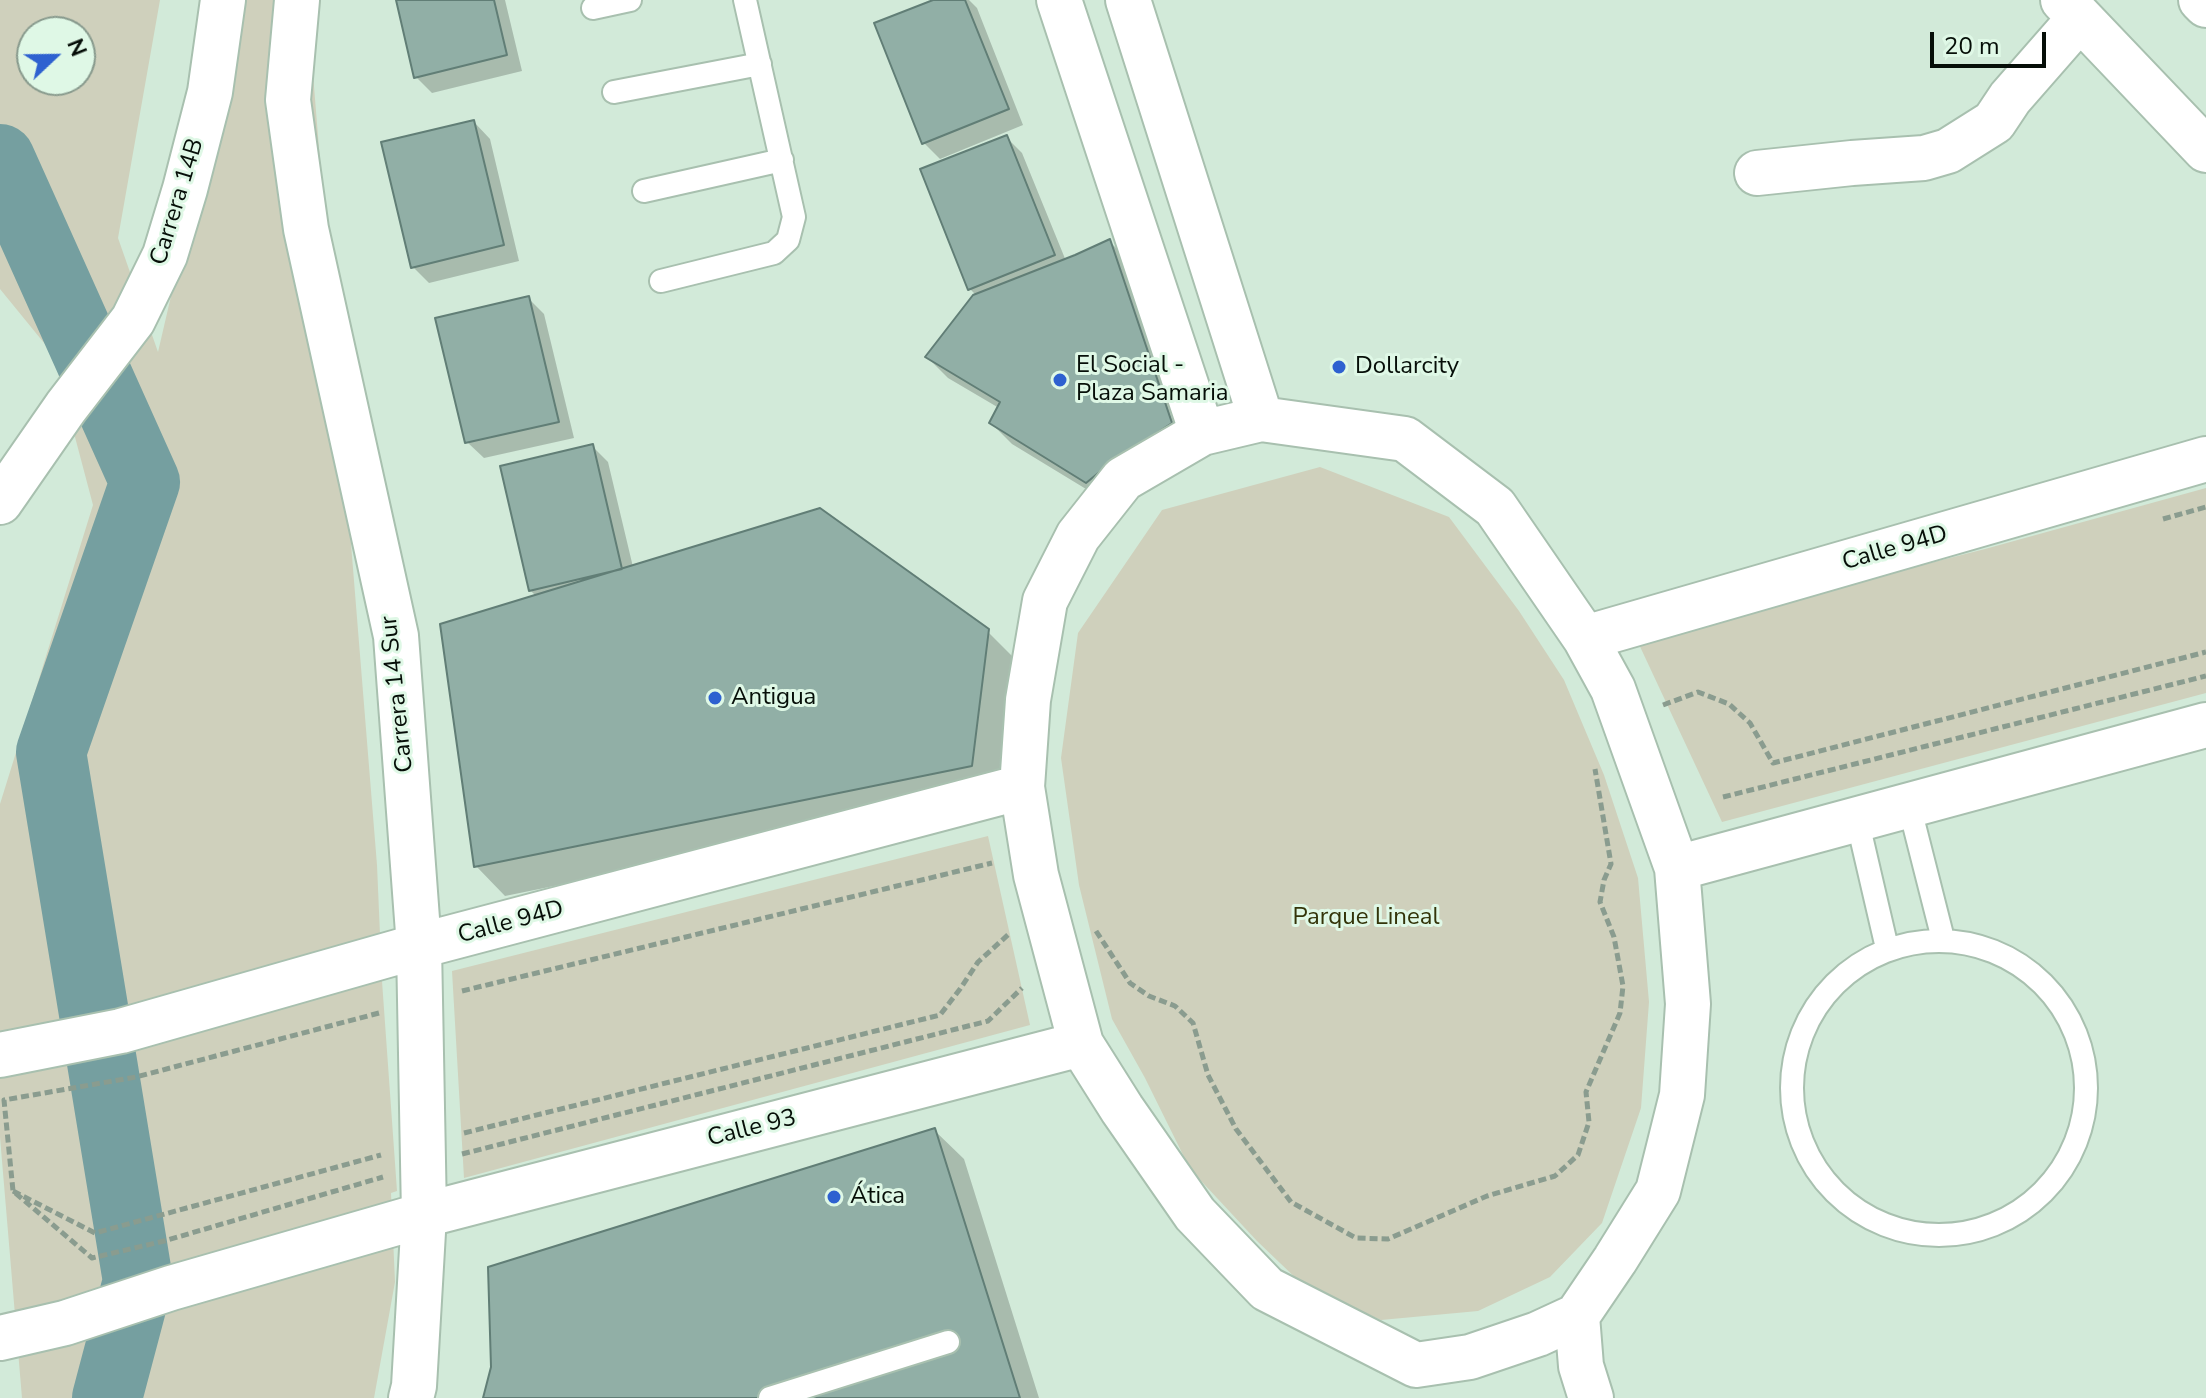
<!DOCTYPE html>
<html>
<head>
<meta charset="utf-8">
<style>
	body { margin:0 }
	#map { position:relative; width:2206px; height:1398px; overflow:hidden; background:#d2ead9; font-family:"Nunito Sans",sans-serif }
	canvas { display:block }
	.north { position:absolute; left:16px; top:16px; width:80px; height:80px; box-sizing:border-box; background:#dff8e6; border:2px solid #889a8d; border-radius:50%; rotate:68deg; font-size:22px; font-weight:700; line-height:32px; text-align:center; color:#060e08 }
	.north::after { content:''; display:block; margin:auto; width:28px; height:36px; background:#2e61d0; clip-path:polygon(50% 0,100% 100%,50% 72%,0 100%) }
	.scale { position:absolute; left:1930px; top:32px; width:116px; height:36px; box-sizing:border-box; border:4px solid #060e08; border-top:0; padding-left:10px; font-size:24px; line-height:28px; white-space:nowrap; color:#060e08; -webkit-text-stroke:6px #dff8e6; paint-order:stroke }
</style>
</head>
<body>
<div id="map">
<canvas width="2206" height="1398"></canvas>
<div class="north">N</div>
<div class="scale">20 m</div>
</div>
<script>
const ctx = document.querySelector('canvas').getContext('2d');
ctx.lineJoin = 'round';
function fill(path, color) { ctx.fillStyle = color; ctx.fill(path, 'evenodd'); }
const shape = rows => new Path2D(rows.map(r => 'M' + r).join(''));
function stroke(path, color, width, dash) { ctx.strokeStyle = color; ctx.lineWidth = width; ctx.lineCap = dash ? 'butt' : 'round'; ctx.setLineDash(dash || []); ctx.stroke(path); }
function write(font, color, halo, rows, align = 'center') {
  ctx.font = font + ' "Nunito Sans",sans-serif'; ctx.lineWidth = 6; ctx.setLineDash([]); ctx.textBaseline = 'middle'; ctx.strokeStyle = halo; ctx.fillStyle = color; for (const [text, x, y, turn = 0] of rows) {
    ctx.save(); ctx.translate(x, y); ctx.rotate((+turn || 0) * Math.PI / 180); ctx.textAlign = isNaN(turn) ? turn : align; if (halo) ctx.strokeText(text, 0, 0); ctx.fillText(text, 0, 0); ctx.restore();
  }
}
fill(shape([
	[0,0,160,0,118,238,158,352,240,0,307,0,377,865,382,981,397,1191,391,1193,395,1282,374,1398,22,1398,0,1137,0,804,93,505,53,354,0,289],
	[32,32,80,32,80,80,32,80],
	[1320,467,1449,517,1519,611,1564,680,1604,775,1638,878,1649,1002,1641,1108,1602,1223,1550,1277,1478,1311,1381,1320,1303,1285,1257,1241,1190,1169,1145,1078,1112,1019,1079,885,1061,758,1078,633,1162,510],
	[2206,488,2206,693,1722,822,1636,638,1985,549],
	[988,836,1030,1025,464,1178,452,971]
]), '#cfd0bc');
fill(shape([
	[398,0,505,0,522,71,432,93,416,77],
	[939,0,969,0,977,8,1023,125,940,159,924,143],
	[474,122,490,139,519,261,429,283,413,267],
	[1006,137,1022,153,1066,261,1109,241,1130,262,1192,444,1109,503,1012,444,991,423,999,408,948,378,927,357,977,296,970,289],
	[528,298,544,314,574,438,484,458,467,442],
	[592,446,608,462,633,567,987,631,1017,661,1001,795,505,896,476,866,537,597,530,590],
	[934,1130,964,1159,1039,1398,485,1398]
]), '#0003');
stroke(shape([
	[0,159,145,482,51,752,138,1281,107,1398]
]), '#759fa0', 70);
const building = shape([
	[396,0,494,0,507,55,414,78,396,0],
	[933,0,965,0,1009,109,922,144,874,23,933,0],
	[474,120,504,245,411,268,381,142,474,120],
	[1007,135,1055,255,968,290,920,169,1007,135],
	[1110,239,1172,423,1107,466,1086,483,989,423,1000,402,925,357,973,295,1075,255,1110,239],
	[529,296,559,422,465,443,435,318,529,296],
	[593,444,622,569,529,591,500,466,593,444],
	[820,508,989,629,972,766,474,867,440,624,820,508],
	[935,1128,1020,1398,483,1398,491,1367,488,1267,935,1128]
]);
fill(building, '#91afa6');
stroke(building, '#617e76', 2);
const lane = shape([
	[593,8,630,0],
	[614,92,760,64],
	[644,191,782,160],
	[661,281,774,253,788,240,794,217,745,0],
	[1909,805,1943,939],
	[1857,819,1887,948],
	'1792 1088a147 147 0 1 1 294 0a147 147 0 1 1-294 0Z',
	[770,1398,948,1342]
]);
const street = shape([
	[297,0,288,100,306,229,396,636,419,946,424,1215,414,1386,411,1398],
	[1059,0,1202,433],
	[1128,0,1261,419],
	[2063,0,2206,150],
	[2201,0,2206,5],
	[1757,173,1852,163,1924,158,1948,151,1994,122,2010,98,2080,18],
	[1261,419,1405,439,1495,507,1585,638,1613,689,1677,868,1688,1004,1682,1095,1658,1191,1615,1260,1577,1316,1538,1334,1470,1357,1416,1365,1267,1289,1195,1214,1122,1109,1081,1044,1036,875,1022,787,1028,700,1045,601,1078,536,1123,479,1202,433,1261,419],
	[0,502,66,407,133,320,165,255,185,189,210,92,223,0],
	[1585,638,2206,459],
	[1677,868,2206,725],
	[0,1055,121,1031,419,946,1022,787],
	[1577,1316,1581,1366,1591,1398],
	[0,1338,65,1323,171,1288,424,1215,1081,1044]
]);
stroke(lane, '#a8c0af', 26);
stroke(street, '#a8c0af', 48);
stroke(shape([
	[2163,519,2206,507],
	[1663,705,1698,692,1729,704,1750,723,1773,763,2206,652],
	[1723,797,2206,676],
	[1096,931,1130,983,1149,996,1175,1006,1193,1023,1208,1075,1236,1129,1291,1202,1356,1238,1388,1239,1487,1196,1555,1176,1578,1155,1589,1122,1586,1092,1620,1013,1623,986,1614,937,1600,902,1604,880,1611,864,1595,769],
	[462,991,992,863],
	[379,1013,136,1077,4,1100,13,1191,92,1258,164,1241,383,1177],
	[464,1133,940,1015,960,989,978,962,1010,933],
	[462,1154,988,1021,1022,988],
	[13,1191,95,1233,381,1155]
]), '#8a9c8f', 5, [8, 4]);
stroke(lane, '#fff', 22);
stroke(street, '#fff', 44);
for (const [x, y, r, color] of [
	[1339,367,8,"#2e61d0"],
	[1060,380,8,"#2e61d0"],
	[715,698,8,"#2e61d0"],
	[834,1197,8,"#2e61d0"]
]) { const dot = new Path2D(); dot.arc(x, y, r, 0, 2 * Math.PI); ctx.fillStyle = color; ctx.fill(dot); stroke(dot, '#dff8e6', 3); }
write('24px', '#060e08', '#dff8e6', [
	["Carrera 14B",178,202,-73],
	["Calle 94D",1895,549,-16],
	["Carrera 14 Sur",398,694,-96],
	["Calle 94D",511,923,-15],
	["Calle 93",752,1129,-14]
]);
write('24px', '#060e08', '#dff8e6', [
	["El Social -",1076,366],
	["Plaza Samaria",1076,394],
	["Dollarcity",1355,367],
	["Antigua",731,698],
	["Ática",850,1197]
], 'left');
write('24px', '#333409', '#dff8e6', [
	["Parque Lineal",1366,918]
]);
</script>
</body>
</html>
